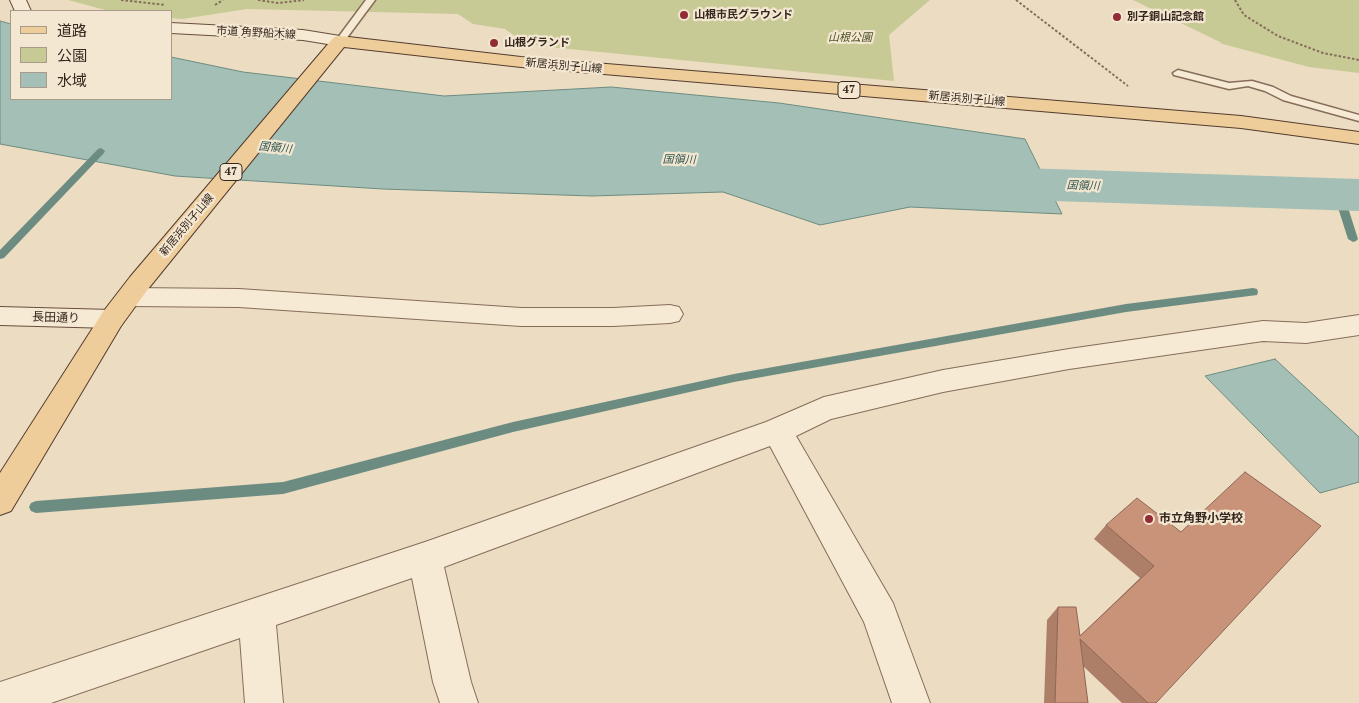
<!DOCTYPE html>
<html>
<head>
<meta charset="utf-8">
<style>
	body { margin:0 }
	#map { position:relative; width:1359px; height:703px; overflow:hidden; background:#ecdcc2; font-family:"PT Serif","Noto Sans JP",serif }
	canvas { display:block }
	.legend { position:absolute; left:10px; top:10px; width:162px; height:90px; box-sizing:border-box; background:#f4e7d1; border:1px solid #a89a89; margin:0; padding:6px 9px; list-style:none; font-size:15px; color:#36271e }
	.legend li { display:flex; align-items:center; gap:10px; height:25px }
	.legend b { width:25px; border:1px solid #a89a89 }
</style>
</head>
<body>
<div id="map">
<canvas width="1359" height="703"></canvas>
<ul class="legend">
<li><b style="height:6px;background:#eecd9b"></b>道路</li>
<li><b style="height:14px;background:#c8ca96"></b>公園</li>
<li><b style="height:14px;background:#a4bfb5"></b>水域</li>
</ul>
</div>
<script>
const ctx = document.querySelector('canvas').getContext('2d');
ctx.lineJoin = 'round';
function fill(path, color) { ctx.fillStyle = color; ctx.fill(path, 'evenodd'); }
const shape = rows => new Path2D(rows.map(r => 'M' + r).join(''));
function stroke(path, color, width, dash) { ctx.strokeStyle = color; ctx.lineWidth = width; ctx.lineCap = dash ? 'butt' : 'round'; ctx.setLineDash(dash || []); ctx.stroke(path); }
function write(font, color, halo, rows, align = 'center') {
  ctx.font = font + ' "PT Serif","Noto Sans JP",serif'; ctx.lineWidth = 4.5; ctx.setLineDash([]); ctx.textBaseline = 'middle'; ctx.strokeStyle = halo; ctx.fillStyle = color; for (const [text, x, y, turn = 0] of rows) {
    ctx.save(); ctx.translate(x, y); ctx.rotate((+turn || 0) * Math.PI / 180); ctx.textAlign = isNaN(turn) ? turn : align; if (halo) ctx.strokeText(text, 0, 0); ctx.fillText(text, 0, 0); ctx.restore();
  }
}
fill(shape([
	[68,0,930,0,889,35,894,81,549,47,523,42,505,29,473,24,458,14,247,9,182,19,171,18,171,11,109,11],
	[1133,0,1359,0,1359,73,1309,67,1219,43,1222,43]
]), '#c8ca96');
const water = shape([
	[0,21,11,24,11,99,171,99,171,57,243,72,444,96,611,87,779,103,1025,139,1062,214,910,207,820,225,723,192,592,196,383,189,175,176,0,144,0,21],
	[1275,359,1359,437,1359,482,1320,493,1205,376,1275,359]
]);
fill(water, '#a4bfb5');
stroke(water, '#6c8c81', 1);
fill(shape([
	[101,148,105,151,104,153,4,258,0,259,0,250,98,149,101,148],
	[1339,192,1344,195,1358,239,1356,241,1353,242,1348,239,1334,195,1339,192],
	[1253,288,1257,289,1258,292,1257,295,1126,312,734,382,513,432,283,494,36,513,31,511,29,507,31,503,36,501,283,482,513,422,734,374,1126,304,1253,288]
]), '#6c8c81');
fill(shape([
	[957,163,1022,168,1359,179,1359,211,1022,200,957,195,938,190,931,179,938,168,957,163]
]), '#a4bfb5');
const lane = shape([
	[366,0,375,0,343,43,337,43,337,39,366,0],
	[1178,70,1229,83,1252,81,1273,87,1291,96,1359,115,1359,121,1283,100,1265,91,1248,86,1229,89,1174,75,1173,73,1178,70]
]);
const street = shape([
	[129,288,239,289,521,308,613,308,670,305,679,307,683,314,679,321,670,323,613,326,521,326,239,307,129,306,120,303,116,297,120,291,129,288],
	[1359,315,1359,335,1306,343,1263,341,1069,369,943,392,831,419,796,436,893,603,930,703,892,703,864,622,770,446,444,567,471,682,478,703,440,703,433,682,412,578,276,625,283,703,245,703,240,638,51,703,0,703,0,682,425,542,766,422,824,397,943,370,1069,349,1263,321,1306,323,1359,315]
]);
const secondary = shape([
	[10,0,26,0,31,11,15,11,10,0],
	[171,23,303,30,340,36,346,37,349,41,346,45,340,46,303,40,171,33,171,23],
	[0,307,112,310,121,312,125,319,121,326,112,328,0,325,0,307]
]);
const primary = shape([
	[340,36,521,57,1241,116,1359,132,1359,144,1241,128,521,67,344,47,148,289,121,326,11,511,0,515,0,473,103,312,130,277,334,37,340,36]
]);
stroke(lane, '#856d5a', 3);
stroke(street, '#856d5a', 2);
stroke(secondary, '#674e3d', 2);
stroke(primary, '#533c2e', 2);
stroke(shape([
	[121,0,165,5],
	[258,0,278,3,304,0],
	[1016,0,1128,86],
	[1235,0,1244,15,1278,36,1323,53,1359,60],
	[215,5,223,0]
]), '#856d5a', 2, [2.5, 2]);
fill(lane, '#f7ead5');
fill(street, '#f7ead5');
fill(secondary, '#f7ead5');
fill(primary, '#eecd9b');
fill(shape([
	[1106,525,1181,532,1156,703,1122,703,1083,666,1088,703,1044,703,1047,620,1058,607,1080,636,1140,578,1094,539]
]), '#ad7e68');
const building = shape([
	[1245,472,1321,526,1156,703,1148,703,1080,639,1088,703,1055,703,1058,607,1076,607,1080,636,1154,566,1106,525,1137,498,1181,532,1245,472]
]);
fill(building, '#c99379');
stroke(building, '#8d6755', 1);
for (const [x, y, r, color] of [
	[684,15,5,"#922c36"],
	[1117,17,5,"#922c36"],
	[494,43,5,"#922c36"],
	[1149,519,5,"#922c36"]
]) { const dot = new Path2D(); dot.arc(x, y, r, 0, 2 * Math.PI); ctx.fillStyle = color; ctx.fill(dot); stroke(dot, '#f4e7d1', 2); }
write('bold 11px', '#36271e', '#f4e7d1', [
	["山根市民グラウンド",694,15],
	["別子銅山記念館",1127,17],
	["山根グランド",504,43]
], 'left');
write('11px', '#36271e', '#f4e7d1', [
	["市道 角野船木線",256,33,3],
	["新居浜別子山線",564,66,5],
	["新居浜別子山線",967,99,5],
	["新居浜別子山線",187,225,-50]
]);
write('italic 11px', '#4a5125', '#f4e7d1', [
	["山根公園",850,38]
]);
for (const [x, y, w] of [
	[849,90,22],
	[231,172,22]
]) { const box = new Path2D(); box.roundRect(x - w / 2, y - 8.5, w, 17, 4); ctx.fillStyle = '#f4e7d1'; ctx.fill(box); stroke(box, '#36271e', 1); }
write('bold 11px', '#36271e', null, [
	["47",849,90],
	["47",231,172]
]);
write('italic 11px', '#2d554f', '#f4e7d1', [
	["国領川",275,148,6],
	["国領川",679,160,1],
	["国領川",1083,186,2]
]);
write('12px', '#36271e', '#f4e7d1', [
	["長田通り",56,318,2]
]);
write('bold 12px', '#36271e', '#f4e7d1', [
	["市立角野小学校",1159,519]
], 'left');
</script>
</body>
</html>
